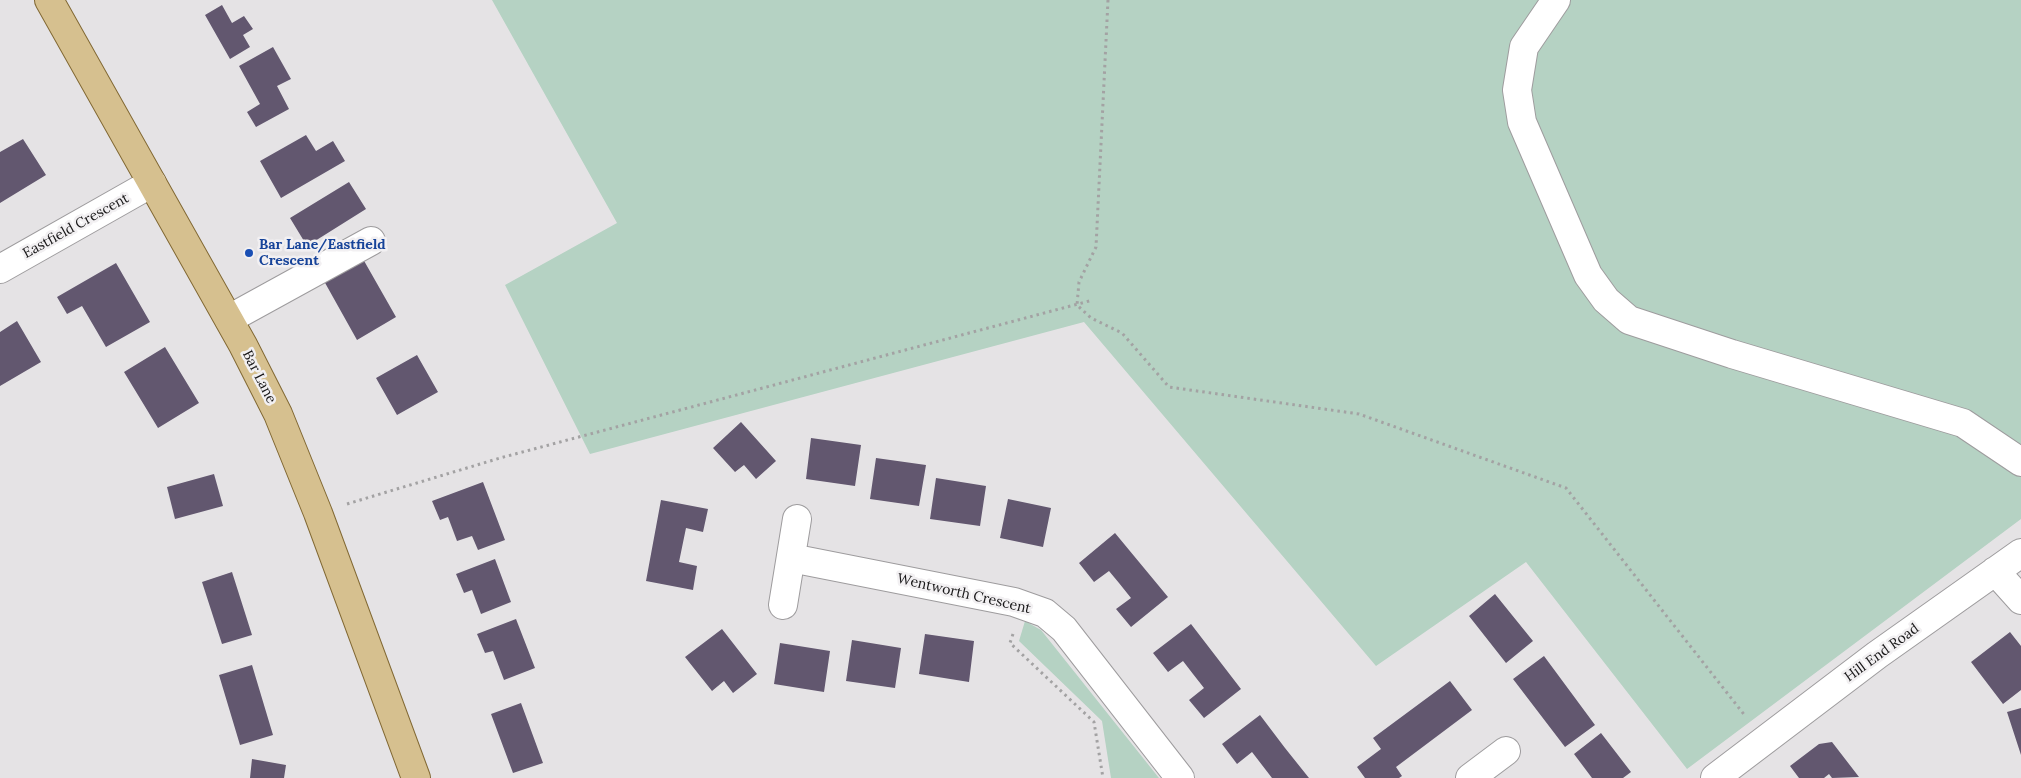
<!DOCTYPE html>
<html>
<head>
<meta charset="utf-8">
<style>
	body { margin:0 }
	canvas { display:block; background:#e5e3e5 }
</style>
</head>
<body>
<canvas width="2021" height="778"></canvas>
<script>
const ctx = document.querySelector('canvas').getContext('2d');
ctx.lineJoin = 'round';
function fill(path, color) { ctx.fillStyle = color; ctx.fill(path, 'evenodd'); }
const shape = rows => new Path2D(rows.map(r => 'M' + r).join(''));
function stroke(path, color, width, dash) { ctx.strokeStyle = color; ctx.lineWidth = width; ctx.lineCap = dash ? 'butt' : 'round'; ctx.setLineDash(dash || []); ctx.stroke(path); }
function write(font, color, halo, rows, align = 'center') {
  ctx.font = font + ' Lora,serif'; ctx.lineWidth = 5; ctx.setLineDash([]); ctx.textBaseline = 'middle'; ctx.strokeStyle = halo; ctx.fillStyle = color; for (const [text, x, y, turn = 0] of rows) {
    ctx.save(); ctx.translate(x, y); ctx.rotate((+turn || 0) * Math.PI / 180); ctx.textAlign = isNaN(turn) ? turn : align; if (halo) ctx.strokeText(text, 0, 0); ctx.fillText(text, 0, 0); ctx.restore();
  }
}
fill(shape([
	[492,0,2021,0,2021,519,1687,769,1526,562,1376,666,1084,322,590,454,505,285,617,223],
	[1025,621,1041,630,1159,778,1111,778,1102,721,1019,641]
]), '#b5d2c3');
fill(shape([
	[222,5,232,23,244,16,253,29,243,35,250,47,230,59,205,15],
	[273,47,291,79,277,86,289,109,256,127,247,112,260,104,239,66],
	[306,135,316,151,333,141,345,161,281,198,260,161],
	[23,139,46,175,0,203,0,152],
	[349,182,366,209,307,246,290,218],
	[363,259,396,317,357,340,324,281],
	[116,263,150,322,106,347,82,306,67,314,57,297],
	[17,321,41,362,0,386,0,332],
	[165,347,199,403,158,428,124,372],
	[417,355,438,392,397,415,376,378],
	[741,422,776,461,756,479,744,465,735,472,713,448],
	[811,438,861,445,855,486,806,479],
	[876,458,926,465,919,506,870,499],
	[214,474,223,506,175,519,167,487],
	[936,478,986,486,980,526,930,519],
	[483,482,505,540,478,550,472,536,457,541,448,517,440,520,432,501],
	[1008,499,1051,508,1043,547,1000,538],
	[661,500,708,509,703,532,686,528,679,562,697,566,693,590,646,581],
	[1115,533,1168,597,1131,627,1116,609,1131,598,1119,583,1109,571,1094,582,1079,563],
	[495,559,511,602,481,614,472,590,464,593,456,574],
	[232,572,252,635,222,644,202,582],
	[1495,594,1533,641,1506,663,1469,616],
	[516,619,535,668,504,680,493,651,485,653,477,634],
	[1191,624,1241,689,1204,718,1189,700,1204,688,1193,674,1183,661,1168,672,1153,653],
	[722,629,757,674,733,693,724,681,712,691,685,657],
	[2010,632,2021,646,2021,690,2003,704,1971,662],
	[925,634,974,641,969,682,919,674],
	[852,640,901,648,895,688,846,681],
	[780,643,830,651,824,692,774,684],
	[1544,656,1595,725,1565,747,1513,679],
	[252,665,273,735,240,745,219,675],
	[1450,681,1472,710,1396,767,1402,776,1399,778,1365,778,1357,767,1381,749,1373,738],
	[521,703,543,763,513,773,491,714],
	[2021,708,2021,755,2007,712],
	[1260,715,1285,748,1309,778,1272,778,1252,752,1237,764,1222,744],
	[1601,733,1631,772,1623,778,1592,778,1574,754],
	[1832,742,1859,777,1832,778,1829,774,1824,778,1799,778,1790,766,1819,744],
	[252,759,286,765,284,778,250,778]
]), '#62576f');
const minor = shape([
	[1556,0,1524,47,1517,90,1522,122,1588,275,1606,300,1629,320,1732,354,1963,423,2021,462],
	[0,269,152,183],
	[229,319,371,241],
	[791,558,1014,602,1045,613,1064,629,1180,778],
	[1995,571,2021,600],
	[783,605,797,519],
	[1470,778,1506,751],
	[1715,778,1877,655,2021,553]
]);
const major = shape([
	[49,0,243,345,278,414,318,513,416,778]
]);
stroke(minor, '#9e9c9e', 30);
stroke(major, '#826934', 30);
stroke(shape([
	[1108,0,1096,247,1079,282,1077,305,1091,318,1122,333,1169,387,1359,414,1566,488,1746,717],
	[347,504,500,458,1093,300],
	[1013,634,1010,643,1094,722,1103,778]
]), '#a3a2a3', 3, [2.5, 4]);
stroke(minor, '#fff', 28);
stroke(major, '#d6c08f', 28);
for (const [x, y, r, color] of [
	[249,253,5,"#1a4fb4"]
]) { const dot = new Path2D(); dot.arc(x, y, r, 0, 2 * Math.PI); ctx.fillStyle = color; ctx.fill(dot); stroke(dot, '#f2f0f2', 2); }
write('14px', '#171617', '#f2f0f2', [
	["Eastfield Crescent",76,226,-29],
	["Bar Lane",259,377,63],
	["Wentworth Crescent",964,594,13],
	["Hill End Road",1882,653,-36]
]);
write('bold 14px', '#164399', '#f2f0f2', [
	["Bar Lane/Eastfield",259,245],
	["Crescent",259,261]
], 'left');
</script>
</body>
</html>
